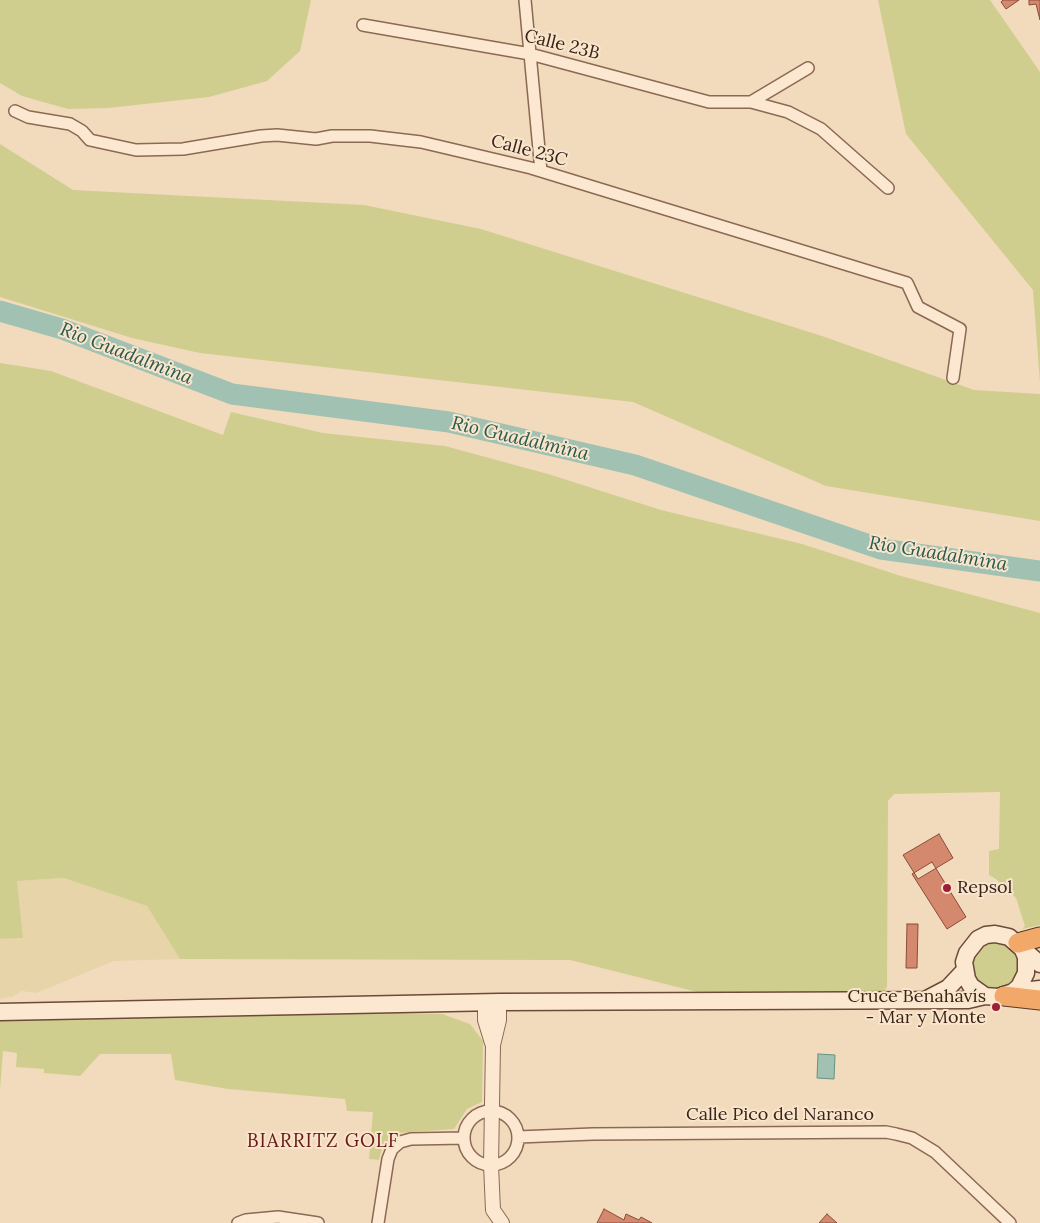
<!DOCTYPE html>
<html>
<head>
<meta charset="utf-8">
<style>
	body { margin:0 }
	canvas { display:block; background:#f2dabc }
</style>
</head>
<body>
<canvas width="1040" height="1223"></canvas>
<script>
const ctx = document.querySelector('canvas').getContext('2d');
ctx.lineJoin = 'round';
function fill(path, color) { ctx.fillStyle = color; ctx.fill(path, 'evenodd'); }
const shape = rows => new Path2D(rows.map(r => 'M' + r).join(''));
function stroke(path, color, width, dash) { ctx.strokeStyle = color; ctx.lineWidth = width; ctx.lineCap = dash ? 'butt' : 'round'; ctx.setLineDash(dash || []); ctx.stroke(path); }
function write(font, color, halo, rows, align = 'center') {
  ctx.font = font + ' Lora,serif'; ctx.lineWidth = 4; ctx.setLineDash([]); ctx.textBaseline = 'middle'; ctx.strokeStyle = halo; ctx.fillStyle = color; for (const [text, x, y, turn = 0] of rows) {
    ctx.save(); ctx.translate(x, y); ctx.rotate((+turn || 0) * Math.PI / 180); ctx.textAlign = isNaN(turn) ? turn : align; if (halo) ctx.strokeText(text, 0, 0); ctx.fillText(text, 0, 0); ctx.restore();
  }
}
fill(shape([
	[64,878,147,906,180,959,114,961,36,993,22,991,12,997,0,999,0,939,23,938,17,881]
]), '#e8d4a9');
fill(shape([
	[0,0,311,0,300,51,267,81,209,97,108,108,68,109,22,96,0,83],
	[878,0,990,0,1040,72,1040,383,1033,290,906,134],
	[0,144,73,190,364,205,481,229,822,336,974,390,1040,394,1040,521,826,486,633,402,200,353,132,338,0,297],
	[0,363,51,371,223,435,231,412,323,433,445,446,548,474,661,510,802,544,901,576,1040,613,1040,925,1022,929,1025,926,1016,898,996,879,989,875,989,851,999,849,1000,792,894,794,888,801,887,986,884,993,697,992,570,960,180,959,147,906,64,878,17,881,23,938,0,939],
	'973 966a23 23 0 1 1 46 0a23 23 0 1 1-46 0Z',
	[398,1013,442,1014,470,1024,483,1041,482,1102,467,1109,454,1129,398,1133,382,1148,379,1160,369,1159,373,1112,347,1111,345,1099,228,1089,175,1080,171,1054,100,1054,80,1076,44,1073,44,1069,16,1067,17,1053,3,1051,0,1090,0,1017]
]), '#d0ce8f');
const water = shape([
	[818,1054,835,1055,834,1079,817,1078,818,1054]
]);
fill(water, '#a1c2b3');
stroke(water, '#679180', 1);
stroke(shape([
	[0,311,62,329,232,394,449,422,635,465,881,549,1040,571]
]), '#a1c2b3', 21);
const building = shape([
	[1003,0,1019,0,1006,9,1001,2,1003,0],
	[1029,0,1040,0,1040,20,1036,4,1029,5,1029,0],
	[939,834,953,858,918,879,903,855,939,834],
	[932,862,966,917,947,929,912,874,932,862],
	[907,924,918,924,917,968,906,968,907,924],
	[604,1209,624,1220,626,1214,639,1220,641,1217,652,1223,597,1223,604,1209],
	[827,1214,837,1223,819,1223,827,1214]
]);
fill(building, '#d4896e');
stroke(building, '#8c4c38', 1);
const minor = shape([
	[525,0,541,171],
	[363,25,530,54,709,102,751,102,808,68],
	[751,102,788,112,821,129,888,188],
	[15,111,28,117,70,124,82,131,90,140,136,150,183,149,261,136,277,135,316,139,332,136,370,136,421,142,531,168,907,283,918,307,960,329,953,378],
	'464 1138a27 27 0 1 1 54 0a27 27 0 1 1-54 0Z',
	[518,1137,593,1134,886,1132,896,1134,912,1138,935,1152,1010,1223],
	[238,1223,246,1220,278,1217,318,1223],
	[378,1223,388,1159,392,1149,400,1142,411,1139,464,1138]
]);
const tertiary = shape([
	[499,1002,499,1020,493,1045,491,1165,493,1210,502,1223],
	[485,1003,485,1020,492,1043]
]);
const secondary = shape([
	[1023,950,1026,957,1026,973,1019,987,1013,992,998,997,985,996,971,986,967,979,964,962,967,953,978,939,986,935,995,934,1009,937,1040,964],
	[1013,992,1040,989],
	[927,999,948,988,964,971],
	[0,1012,499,1002,968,1000,985,996]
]);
const trunk = shape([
	[1018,943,1040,937],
	[1004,996,1040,1000]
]);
stroke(minor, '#8b6954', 14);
stroke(tertiary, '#8b6954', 16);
stroke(secondary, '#6c4a37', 19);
stroke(trunk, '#583829', 21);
stroke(minor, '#fce8d0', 11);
stroke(tertiary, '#fce8d0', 14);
stroke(secondary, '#fce8d0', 16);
stroke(trunk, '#f2a869', 19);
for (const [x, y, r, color] of [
	[947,888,5,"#9f1e33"],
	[996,1007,5,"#9f1e33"]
]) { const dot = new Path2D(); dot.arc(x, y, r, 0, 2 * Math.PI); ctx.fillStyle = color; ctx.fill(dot); stroke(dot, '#f9e5cc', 2); }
write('18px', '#39241a', '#f9e5cc', [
	["Calle 23B",562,45,14],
	["Calle 23C",529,151,15],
	["Calle Pico del Naranco",780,1115]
]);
write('18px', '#39241a', '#f9e5cc', [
	["Repsol",957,888],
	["Cruce Benahavís",986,997,"right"],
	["- Mar y Monte",986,1018,"right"]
], 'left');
write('italic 19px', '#285a4f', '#f9e5cc', [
	["Rio Guadalmina",126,354,21],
	["Rio Guadalmina",520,439,13],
	["Rio Guadalmina",938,554,9]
]);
ctx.letterSpacing = '1px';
write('19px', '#691a16', '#f9e5cc', [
	["BIARRITZ GOLF",323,1142]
]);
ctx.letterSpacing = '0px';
</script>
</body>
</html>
